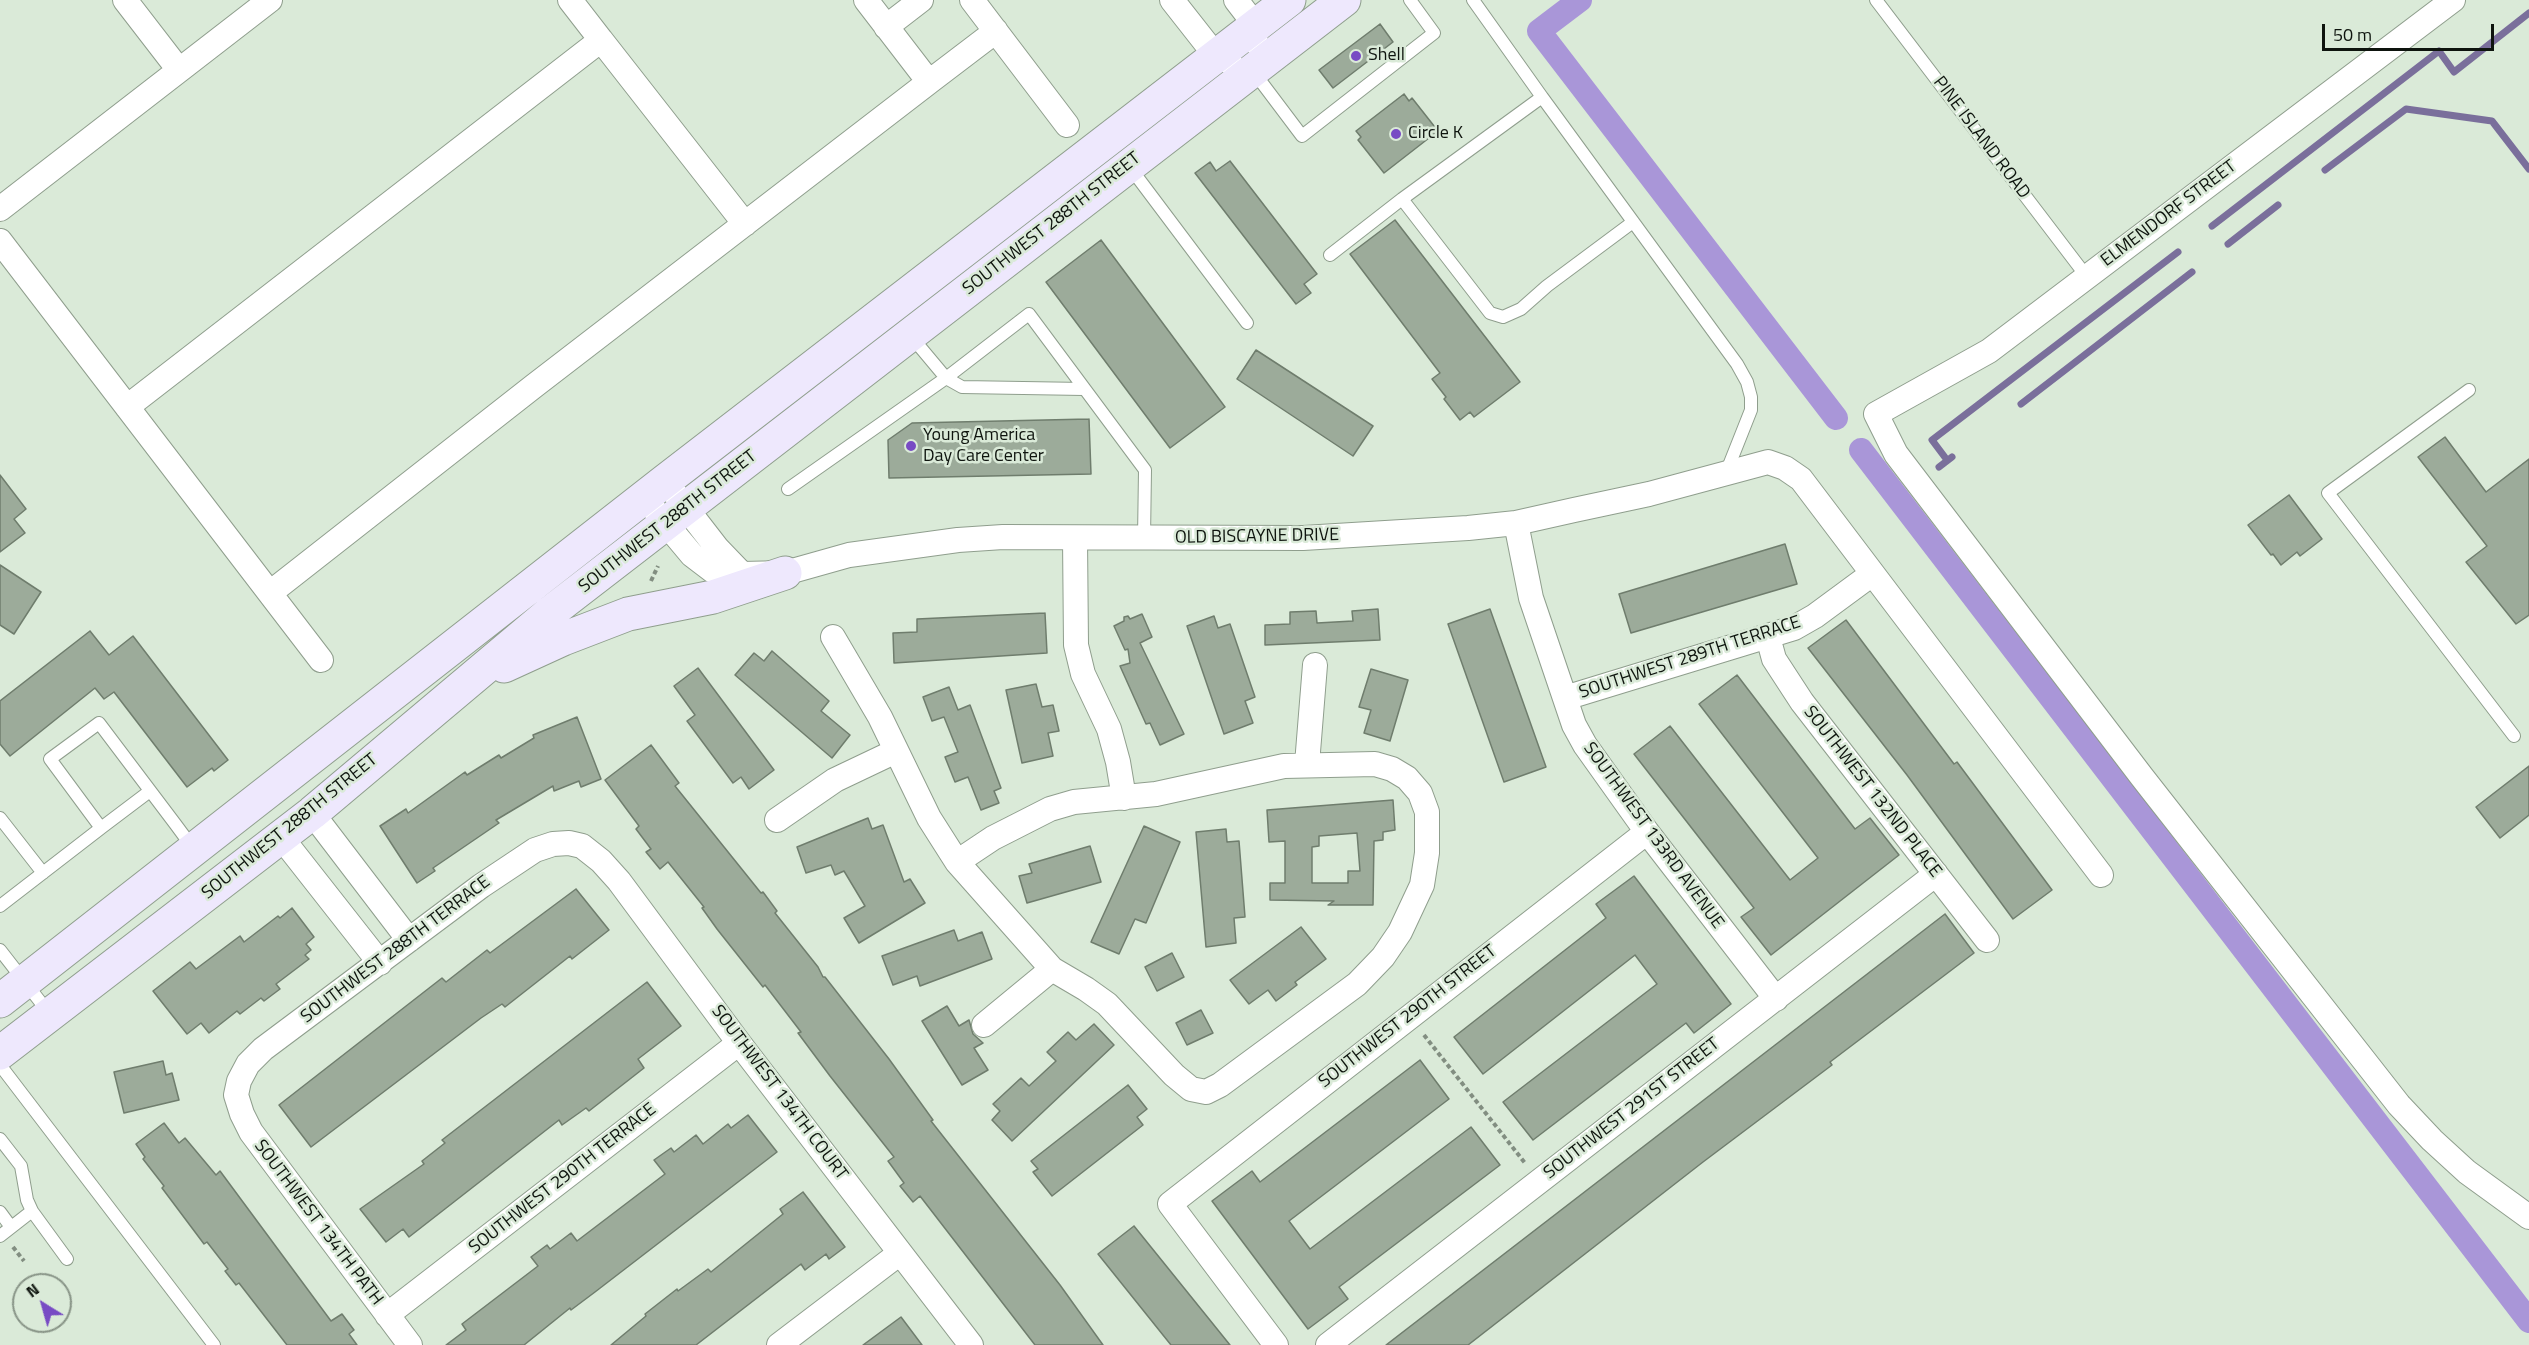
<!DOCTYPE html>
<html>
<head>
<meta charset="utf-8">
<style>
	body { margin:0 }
	#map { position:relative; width:2529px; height:1345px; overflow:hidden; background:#daead8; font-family:"Titillium Web",sans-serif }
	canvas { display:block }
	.north { position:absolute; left:12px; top:1273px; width:60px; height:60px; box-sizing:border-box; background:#daead8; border:2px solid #889487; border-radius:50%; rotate:323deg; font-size:16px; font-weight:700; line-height:24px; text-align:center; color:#0e140e }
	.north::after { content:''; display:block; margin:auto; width:21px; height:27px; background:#784bc4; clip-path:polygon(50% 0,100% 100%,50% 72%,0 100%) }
	.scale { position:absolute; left:2322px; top:24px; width:172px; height:27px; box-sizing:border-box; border:3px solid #0e140e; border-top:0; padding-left:8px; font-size:18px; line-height:21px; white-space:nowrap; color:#0e140e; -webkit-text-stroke:4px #daead8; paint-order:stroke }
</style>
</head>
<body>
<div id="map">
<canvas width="2529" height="1345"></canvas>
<div class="north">N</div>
<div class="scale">50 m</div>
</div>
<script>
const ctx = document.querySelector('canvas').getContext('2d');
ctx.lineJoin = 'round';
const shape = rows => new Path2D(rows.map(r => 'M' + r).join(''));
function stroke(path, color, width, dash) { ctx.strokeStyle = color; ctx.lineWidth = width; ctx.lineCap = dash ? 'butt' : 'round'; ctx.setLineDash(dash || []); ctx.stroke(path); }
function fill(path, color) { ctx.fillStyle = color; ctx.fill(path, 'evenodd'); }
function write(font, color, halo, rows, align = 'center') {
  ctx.font = font + ' "Titillium Web",sans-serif'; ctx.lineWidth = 5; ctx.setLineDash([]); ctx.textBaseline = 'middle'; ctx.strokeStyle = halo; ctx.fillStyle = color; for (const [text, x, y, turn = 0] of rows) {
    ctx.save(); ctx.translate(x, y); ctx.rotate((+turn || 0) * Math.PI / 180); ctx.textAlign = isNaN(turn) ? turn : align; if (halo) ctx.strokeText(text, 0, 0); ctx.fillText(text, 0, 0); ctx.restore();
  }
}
stroke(shape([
	[2325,170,2406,109,2492,121,2529,169],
	[2212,226,2439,51,2454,72,2529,13],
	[2228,244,2278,205],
	[2021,404,2192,272],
	[1947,460,1932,440,2178,252],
	[1939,467,1952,457]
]), '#7a6f9b', 7);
stroke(shape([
	[1580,0,1539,31,1836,418],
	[1861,450,2529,1321]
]), '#a996d8', 24);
const building = shape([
	[1380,24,1393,42,1333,88,1319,70,1380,24],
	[1404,94,1409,101,1412,98,1438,131,1384,173,1358,140,1361,137,1356,131,1404,94],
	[1230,161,1317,274,1304,284,1311,293,1296,304,1195,173,1210,162,1216,171,1230,161],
	[1395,220,1520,382,1474,417,1470,412,1460,420,1444,399,1446,397,1432,379,1440,373,1350,254,1395,220],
	[1101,240,1225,407,1170,448,1046,282,1101,240],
	[1256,350,1373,426,1353,456,1237,379,1256,350],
	[1089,419,1091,474,889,478,888,440,912,423,1089,419],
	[2445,437,2486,492,2529,459,2529,615,2516,624,2466,562,2487,546,2418,457,2445,437],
	[0,475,26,509,14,519,25,533,0,552,0,475],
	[2289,495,2322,539,2300,556,2297,552,2281,565,2273,554,2271,555,2248,525,2289,495],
	[1785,544,1797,584,1631,633,1619,594,1785,544],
	[0,565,41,592,14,634,0,625,0,565],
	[1378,609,1380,640,1265,645,1265,625,1290,624,1290,612,1316,611,1317,623,1353,621,1352,611,1378,609],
	[1490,609,1546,767,1504,782,1448,624,1490,609],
	[1045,613,1047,653,894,663,893,633,917,632,917,619,1045,613],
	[1142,614,1152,637,1140,643,1184,734,1160,745,1150,723,1146,724,1120,666,1130,663,1128,649,1125,650,1114,626,1124,621,1124,617,1128,616,1130,619,1142,614],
	[1214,616,1218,628,1230,624,1255,697,1245,701,1253,723,1224,734,1187,626,1214,616],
	[1846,620,1954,764,1957,762,2052,890,2013,919,1907,775,1808,648,1846,620],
	[90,631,109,655,133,636,228,760,214,771,212,768,187,787,114,692,104,699,95,688,10,756,0,744,0,701,90,631],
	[772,651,829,701,821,711,850,735,832,758,735,675,754,653,764,661,772,651],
	[698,668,774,770,749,789,741,777,733,783,687,721,695,715,674,686,698,668],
	[1371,669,1408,680,1390,741,1364,733,1371,710,1359,707,1371,669],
	[1737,675,1855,829,1870,818,1899,855,1771,955,1741,917,1754,908,1634,754,1670,726,1790,880,1818,858,1699,704,1737,675],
	[1036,684,1042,707,1053,705,1059,731,1048,733,1053,756,1022,763,1006,690,1036,684],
	[949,687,958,710,970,705,1001,788,994,791,999,803,981,810,968,777,955,782,945,757,958,752,944,717,932,721,923,697,949,687],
	[577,717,601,779,581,787,579,781,554,791,553,786,496,820,499,823,433,868,435,871,417,883,380,826,406,809,408,813,465,772,467,775,499,755,501,758,534,738,533,735,577,717],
	[651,745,679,783,675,786,761,893,763,892,777,911,775,913,818,967,823,977,825,977,889,1059,933,1120,931,1121,1060,1285,1103,1345,1035,1345,920,1196,913,1202,900,1186,904,1183,888,1161,894,1157,830,1076,798,1033,801,1032,765,985,763,987,717,929,702,908,704,907,668,862,660,869,646,852,651,849,636,829,639,826,605,780,651,745],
	[2529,766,2529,815,2500,838,2476,807,2529,766],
	[1393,800,1395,830,1383,832,1383,840,1374,841,1373,905,1328,905,1334,901,1270,900,1270,883,1285,883,1285,841,1269,842,1267,810,1393,800],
	[1357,833,1360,871,1348,871,1348,883,1312,883,1312,847,1319,846,1319,836,1357,833],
	[868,818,872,829,883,825,904,882,910,879,925,903,859,943,844,918,865,906,844,871,835,875,831,865,806,873,797,847,868,818],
	[1144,826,1180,842,1146,923,1135,919,1119,954,1091,942,1144,826],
	[1226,829,1227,842,1239,841,1245,917,1234,918,1236,943,1206,947,1196,832,1226,829],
	[1090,846,1101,882,1027,903,1019,876,1032,873,1029,864,1090,846],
	[1634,876,1731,1004,1694,1033,1686,1023,1533,1140,1503,1102,1657,984,1635,955,1483,1074,1454,1037,1606,918,1596,904,1634,876],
	[576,889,609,930,572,959,570,956,505,1007,502,1004,481,1018,311,1147,279,1105,442,978,446,982,487,950,490,953,576,889],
	[292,908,314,937,306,944,311,950,305,955,309,959,276,984,280,989,264,1001,261,998,240,1014,237,1011,209,1033,201,1023,187,1034,153,991,190,962,196,969,240,936,244,942,278,916,280,918,292,908],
	[1945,914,1974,953,1830,1062,1832,1065,1703,1162,1468,1345,1386,1345,1945,914],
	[1301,927,1326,959,1295,982,1297,985,1276,1001,1268,990,1249,1004,1230,980,1301,927],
	[954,930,958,941,982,932,992,959,920,986,917,976,893,985,882,956,954,930],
	[1172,953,1184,977,1157,991,1145,967,1172,953],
	[647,982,681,1026,638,1059,644,1068,589,1111,586,1108,562,1125,559,1120,409,1237,403,1229,386,1242,360,1209,424,1164,422,1161,445,1143,442,1140,647,982],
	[947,1006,959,1026,969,1020,973,1034,983,1043,974,1048,988,1070,962,1085,922,1021,947,1006],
	[1201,1010,1213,1033,1187,1045,1176,1023,1201,1010],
	[1094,1024,1114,1045,1012,1141,992,1120,1000,1111,993,1104,1021,1078,1029,1086,1056,1061,1047,1052,1068,1032,1076,1040,1094,1024],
	[1420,1060,1449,1099,1289,1221,1310,1249,1471,1127,1500,1165,1339,1287,1348,1299,1308,1329,1212,1201,1252,1171,1260,1182,1420,1060],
	[163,1061,166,1075,172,1073,179,1100,124,1113,114,1072,163,1061],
	[1128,1085,1147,1109,1137,1117,1143,1125,1052,1196,1033,1172,1038,1169,1031,1161,1128,1085],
	[748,1115,777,1152,595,1292,571,1310,570,1308,524,1345,446,1345,466,1330,462,1324,538,1266,531,1257,547,1245,550,1249,571,1233,577,1241,665,1174,654,1160,671,1148,674,1152,696,1135,703,1144,728,1124,731,1128,748,1115],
	[164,1123,179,1143,185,1138,216,1175,220,1171,331,1321,342,1314,354,1330,349,1334,357,1345,287,1345,239,1283,236,1285,225,1271,228,1269,207,1242,204,1244,162,1188,164,1186,143,1159,145,1157,136,1144,164,1123],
	[803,1192,845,1247,829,1259,826,1254,805,1270,801,1264,696,1345,611,1345,646,1316,645,1314,677,1289,678,1291,708,1269,711,1272,783,1214,780,1209,803,1192],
	[1134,1226,1230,1345,1171,1345,1098,1254,1134,1226],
	[901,1317,922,1345,863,1345,901,1317]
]);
fill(building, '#9cab9a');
stroke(building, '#6f7d6d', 1.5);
const lane = shape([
	[1473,0,1542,97],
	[1876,0,2087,277],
	[1253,71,1302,136,1434,33,1410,0],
	[1129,166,1247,323],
	[1633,222,1547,286,1521,309,1503,317,1490,313,1402,199,1542,97,1737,364,1747,382,1751,397,1751,410,1726,473],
	[1330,255,1402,199],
	[910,335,946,378,962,387,1084,389],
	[2469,390,2328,493,2514,736],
	[788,489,946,378,1029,314,1145,470,1144,538],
	[150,791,101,828,50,759,99,723,176,825,193,848],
	[0,818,43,873],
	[0,906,101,828],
	[0,950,49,1013],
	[0,1065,214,1345],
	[0,1139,21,1166,27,1200,32,1211,67,1259],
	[0,1212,11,1227],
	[0,1236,32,1211]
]);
const street = shape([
	[125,0,179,70],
	[570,0,601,40],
	[866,0,929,82,996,31],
	[972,0,1067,125],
	[1172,0,1216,56,1230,62],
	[1236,0,1256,26,1255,42],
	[2453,0,1989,351,1876,414,1896,454,2142,777,2399,1105,2432,1140,2467,1172,2529,1217],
	[886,27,921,0],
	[0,209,270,0],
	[0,241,321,660],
	[127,407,601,40,745,224],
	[676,495,717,548,742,574],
	[656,512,692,555,713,571,742,574,785,573,849,555,958,540,1003,537,1303,538,1468,528,1516,523,1574,510,1649,494,1768,462,1785,468,1801,479,2101,875],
	[1516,523,1531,598,1574,725,1585,745,1647,832,1776,999],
	[1075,538,1076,645,1083,674,1109,729,1118,762,1124,798],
	[270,593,534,386,929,82],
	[833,637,880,717,929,818,957,862,1052,969,1086,989,1107,1004,1174,1075,1191,1089,1206,1092,1220,1085,1357,984,1383,957,1400,932,1422,885,1427,853,1427,812,1420,793,1407,778,1392,769,1375,764,1284,766,1156,794,1074,802,1050,809,993,838,957,862],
	[1768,637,1774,659,1802,702,1987,940],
	[1565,698,1794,628,1815,616,1872,574],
	[1307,764,1315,665],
	[312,813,409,940],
	[777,820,835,780,896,751],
	[281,837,380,963],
	[984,1025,1052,969],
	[387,1315,739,1043],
	[410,1345,251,1132,242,1114,236,1095,239,1081,248,1064,263,1049,481,886,535,850,553,844,569,843,582,846,601,861,619,881,739,1043,971,1345],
	[779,1345,900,1253],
	[1276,1345,1170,1204,1647,832],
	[1328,1345,1936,874]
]);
const secondary = shape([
	[504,666,563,639,628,614,713,597,785,573],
	[0,1001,665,481,1289,0],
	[0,1053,312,813,551,612,1344,0]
]);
stroke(lane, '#8f9e8d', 14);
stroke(street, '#8f9e8d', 26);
stroke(secondary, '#8f9e8d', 35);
stroke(shape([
	[651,581,658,566],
	[1424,1035,1525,1163],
	[13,1247,24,1261]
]), '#828e81', 4, [4.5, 3]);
stroke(lane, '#fff', 12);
stroke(street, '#fff', 24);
stroke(secondary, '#eee8fd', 33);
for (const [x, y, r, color] of [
	[1356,56,6,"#784bc4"],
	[1396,134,6,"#784bc4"],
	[911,446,6,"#784bc4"]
]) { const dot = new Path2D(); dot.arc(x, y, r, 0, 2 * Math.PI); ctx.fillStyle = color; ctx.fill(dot); stroke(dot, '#daead8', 2); }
write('18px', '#0e140e', '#daead8', [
	["Shell",1368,56],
	["Circle K",1408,134],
	["Young America",923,436],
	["Day Care Center",923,457]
], 'left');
write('18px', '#0e140e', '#daead8', [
	["PINE ISLAND ROAD",1981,138,53],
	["ELMENDORF STREET",2169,214,-37],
	["SOUTHWEST 288TH STREET",1052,224,-38],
	["SOUTHWEST 288TH STREET",668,522,-38],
	["OLD BISCAYNE DRIVE",1257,537,-1],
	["SOUTHWEST 289TH TERRACE",1690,658,-18],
	["SOUTHWEST 132ND PLACE",1872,792,52],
	["SOUTHWEST 288TH STREET",290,827,-39],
	["SOUTHWEST 133RD AVENUE",1653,836,54],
	["SOUTHWEST 288TH TERRACE",396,950,-37],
	["SOUTHWEST 290TH STREET",1408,1017,-38],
	["SOUTHWEST 134TH COURT",779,1093,53],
	["SOUTHWEST 291ST STREET",1632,1109,-38],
	["SOUTHWEST 290TH TERRACE",563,1179,-38],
	["SOUTHWEST 134TH PATH",318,1223,53]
]);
</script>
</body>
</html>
